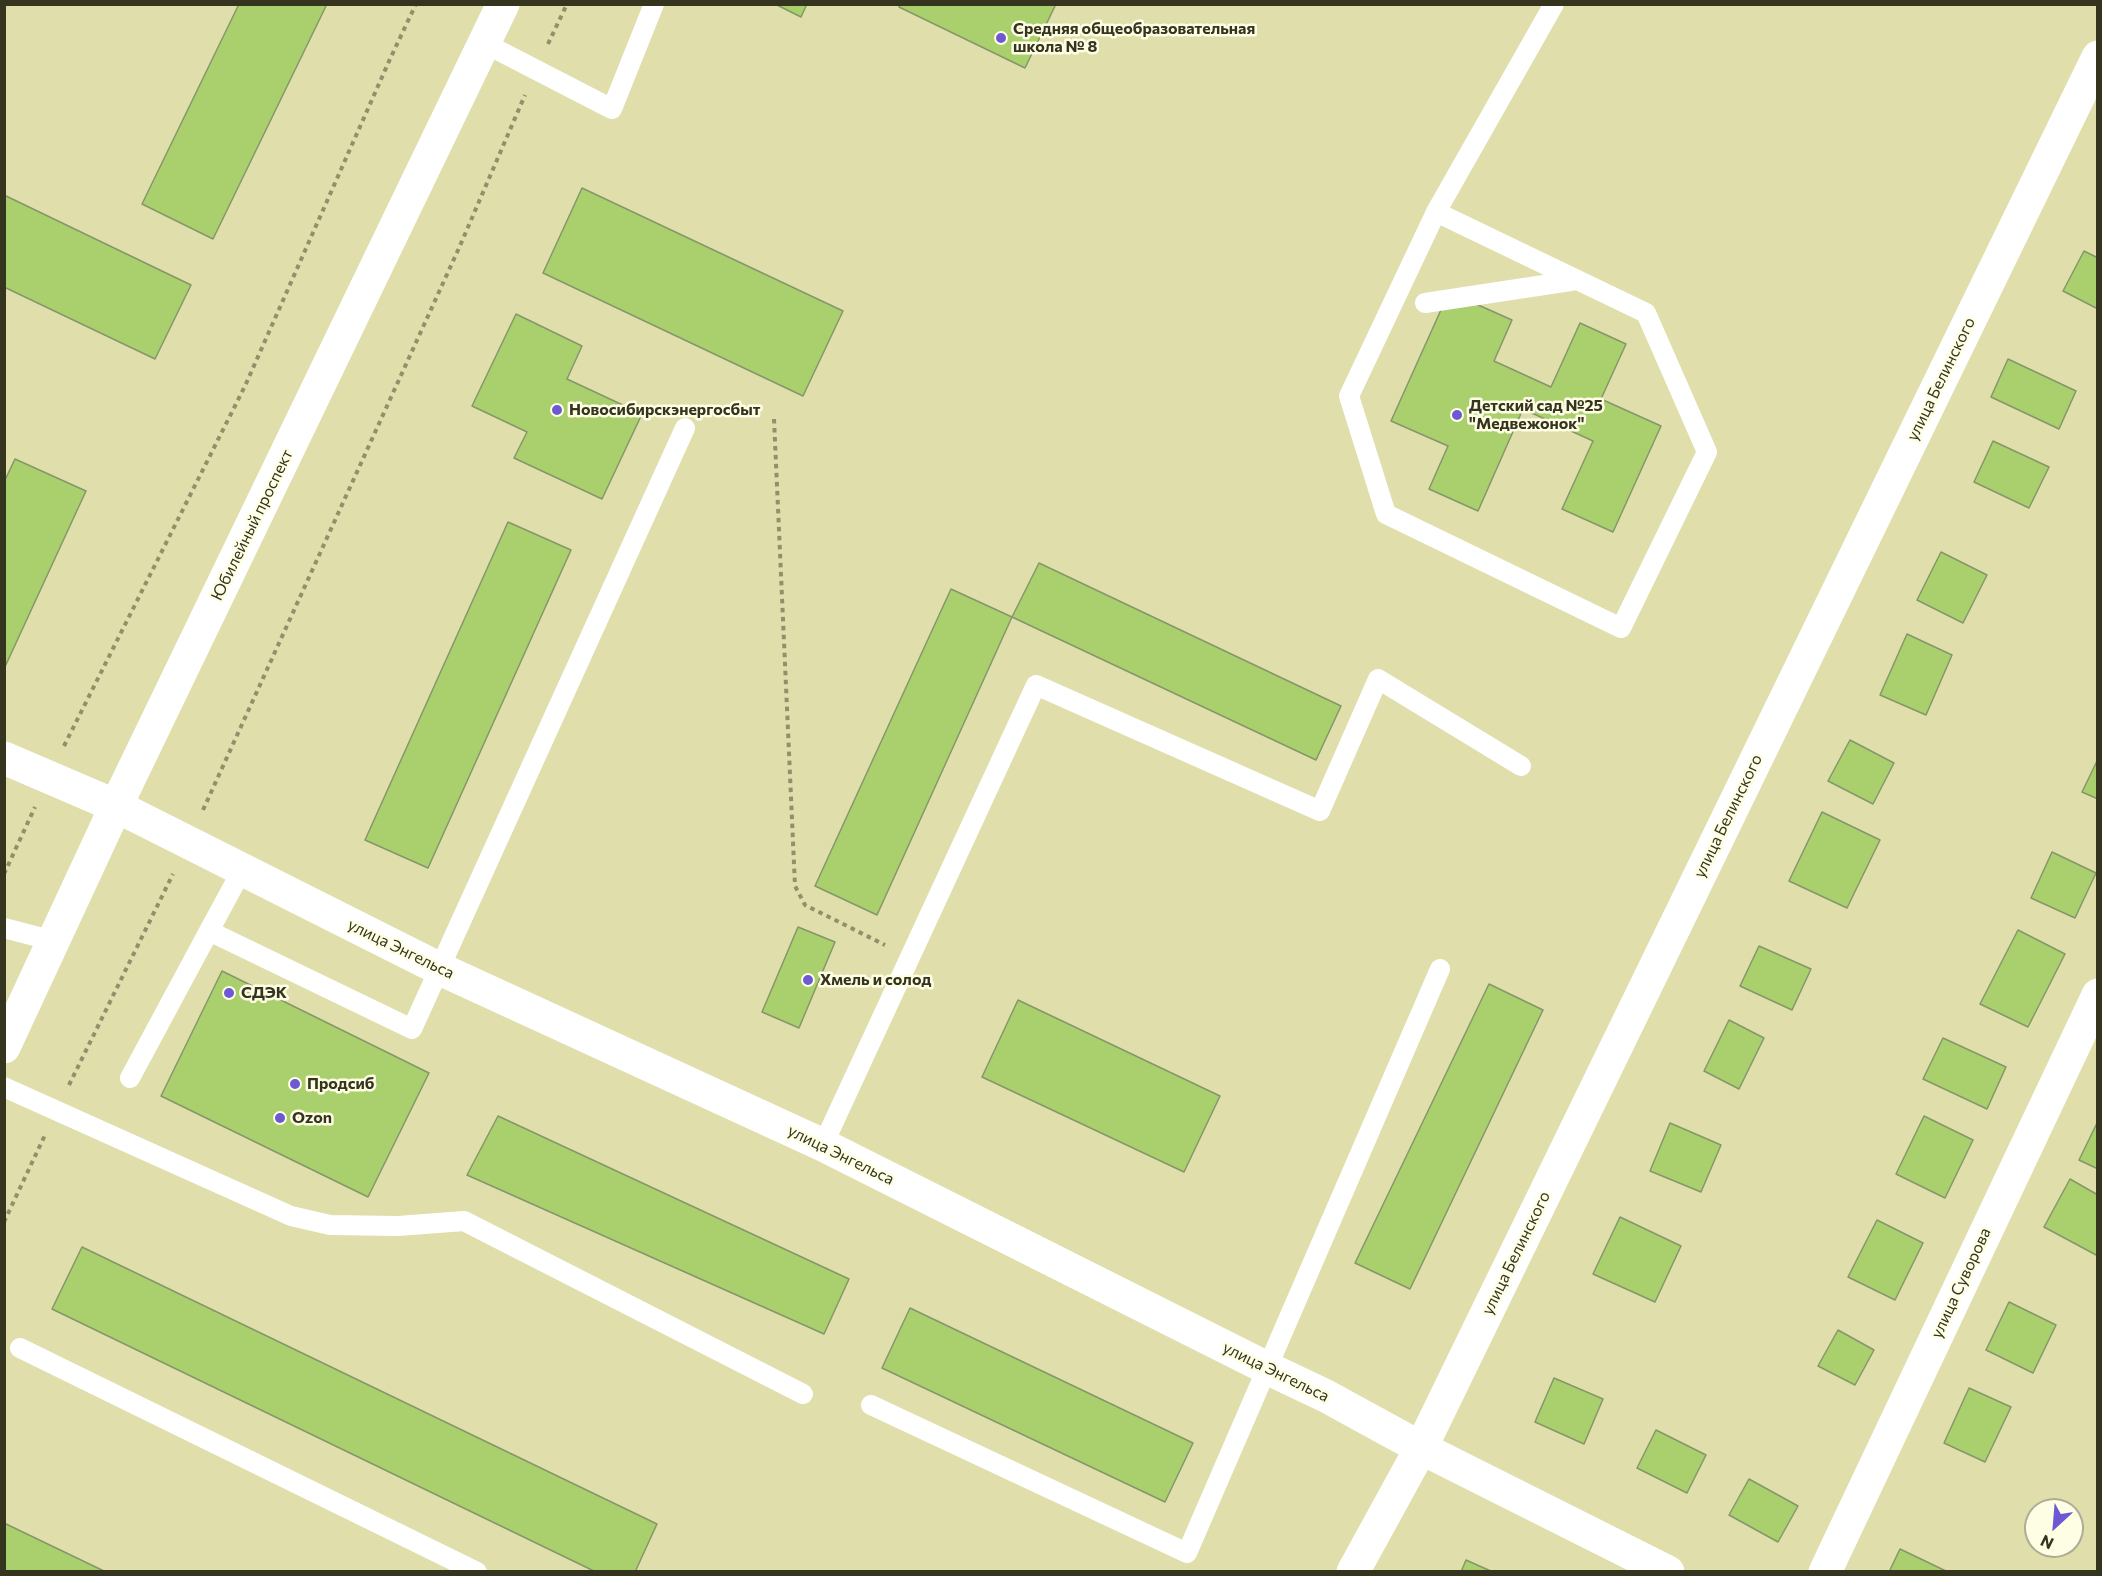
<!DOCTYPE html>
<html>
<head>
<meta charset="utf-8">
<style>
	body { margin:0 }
	#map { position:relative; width:2102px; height:1576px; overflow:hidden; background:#e0deab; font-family:Commissioner,sans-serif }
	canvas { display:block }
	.frame { position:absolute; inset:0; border:6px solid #34341f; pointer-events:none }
	.north { position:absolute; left:2024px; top:1498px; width:60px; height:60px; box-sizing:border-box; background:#fefee4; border:2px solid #adad95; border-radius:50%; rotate:206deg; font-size:16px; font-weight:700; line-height:24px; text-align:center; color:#34341f }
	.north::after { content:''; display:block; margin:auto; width:21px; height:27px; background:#6d59d3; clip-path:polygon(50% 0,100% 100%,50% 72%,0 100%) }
</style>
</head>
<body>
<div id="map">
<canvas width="2102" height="1576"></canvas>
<div class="frame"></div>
<div class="north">N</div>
</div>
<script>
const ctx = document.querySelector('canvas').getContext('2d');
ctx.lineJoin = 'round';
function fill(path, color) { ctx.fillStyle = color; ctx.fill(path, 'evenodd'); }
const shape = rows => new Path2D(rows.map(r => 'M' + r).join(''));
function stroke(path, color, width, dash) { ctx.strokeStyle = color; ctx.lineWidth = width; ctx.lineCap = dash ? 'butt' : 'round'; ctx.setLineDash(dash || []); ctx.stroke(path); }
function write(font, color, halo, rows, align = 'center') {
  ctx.font = font + ' Commissioner,sans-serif'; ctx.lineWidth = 5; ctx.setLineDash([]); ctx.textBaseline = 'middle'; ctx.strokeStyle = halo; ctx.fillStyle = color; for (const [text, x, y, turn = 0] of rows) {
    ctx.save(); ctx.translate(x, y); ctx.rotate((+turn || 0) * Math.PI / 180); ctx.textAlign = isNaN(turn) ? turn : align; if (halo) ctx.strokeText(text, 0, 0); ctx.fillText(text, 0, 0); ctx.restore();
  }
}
const building = shape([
	[239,4,327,4,213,239,142,204,239,4],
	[775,4,807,4,801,17,775,4],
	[900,4,1056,4,1025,68,899,7,900,4],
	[582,188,843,311,803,396,543,273,582,188],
	[4,195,191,285,155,359,4,287,4,195],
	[2084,251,2098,258,2098,309,2063,291,2084,251],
	[1449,292,1512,320,1494,361,1551,387,1580,323,1626,344,1601,399,1661,426,1613,532,1562,509,1593,441,1523,409,1478,511,1429,489,1448,446,1391,421,1449,292],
	[516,314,582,346,567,379,642,414,602,499,514,458,527,432,472,406,516,314],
	[2008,359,2076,391,2059,429,1991,397,2008,359],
	[1993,441,2049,467,2029,508,1974,482,1993,441],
	[15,459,86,491,4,669,4,482,15,459],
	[508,522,571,550,428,868,365,840,508,522],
	[1941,552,1987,575,1963,623,1917,600,1941,552],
	[1039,563,1341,706,1316,760,1012,617,1039,563],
	[951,589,1012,617,877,915,815,886,951,589],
	[1907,634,1952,655,1926,715,1880,695,1907,634],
	[1850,740,1894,763,1873,804,1828,781,1850,740],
	[2098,759,2098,799,2082,792,2098,759],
	[1822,812,1880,840,1847,908,1789,881,1822,812],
	[2052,852,2096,873,2075,918,2031,898,2052,852],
	[798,927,835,942,799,1028,762,1012,798,927],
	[2018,930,2065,954,2028,1027,1980,1004,2018,930],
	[1759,946,1811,969,1792,1010,1740,986,1759,946],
	[222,971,429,1073,368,1197,161,1096,222,971],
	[1489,984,1543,1010,1410,1289,1355,1263,1489,984],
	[1018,1000,1220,1096,1184,1172,982,1077,1018,1000],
	[1729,1020,1764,1038,1739,1089,1704,1071,1729,1020],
	[1943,1038,2006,1067,1987,1109,1923,1079,1943,1038],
	[498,1116,849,1279,824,1334,467,1175,498,1116],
	[1924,1116,1973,1140,1945,1198,1896,1174,1924,1116],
	[2098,1121,2098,1169,2079,1160,2098,1121],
	[1670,1123,1721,1145,1701,1192,1650,1171,1670,1123],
	[2070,1179,2098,1195,2098,1256,2044,1227,2070,1179],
	[1620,1217,1681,1246,1655,1302,1593,1274,1620,1217],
	[1877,1220,1923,1243,1895,1300,1848,1277,1877,1220],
	[82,1247,657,1524,635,1572,596,1572,52,1309,82,1247],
	[2009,1302,2056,1325,2033,1373,1986,1350,2009,1302],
	[910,1308,1193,1443,1165,1502,882,1368,910,1308],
	[1838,1330,1874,1350,1855,1385,1818,1366,1838,1330],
	[1554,1378,1603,1399,1584,1444,1535,1422,1554,1378],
	[1969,1388,2011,1407,1985,1462,1944,1443,1969,1388],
	[1656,1430,1706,1455,1687,1493,1637,1468,1656,1430],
	[1749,1479,1798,1506,1778,1542,1729,1515,1749,1479],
	[4,1523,106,1572,4,1572,4,1523],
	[1900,1549,1948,1572,1889,1572,1900,1549],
	[1466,1560,1493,1572,1461,1572,1466,1560]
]);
fill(building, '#aacf6d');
stroke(building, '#85976a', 1.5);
stroke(shape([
	[548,44,567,4],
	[774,419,795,886,805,905,885,945],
	[64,746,245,386,390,59,416,4],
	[203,810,459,248,525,95],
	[4,874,35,807],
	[69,1085,173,874],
	[4,1222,45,1135]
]), '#91906b', 4, [4.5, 4.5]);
stroke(shape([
	[484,43,612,109,654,4],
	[1436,212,1646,313,1707,452,1621,628,1386,514,1349,396,1436,212,1554,4],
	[1425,303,1577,280],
	[4,928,54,941],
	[209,931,242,870],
	[130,1078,209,931,412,1029,685,428],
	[4,1087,291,1216,330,1225,398,1226,464,1221,803,1394],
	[823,1145,1036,685,1320,811,1378,679,1521,766],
	[20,1348,477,1572],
	[871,1405,1187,1553,1440,969]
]), '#fff', 20);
stroke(shape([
	[4,758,116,806,440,969,823,1145,1267,1368,1326,1396,1421,1448,1668,1572],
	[1353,1572,1421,1448,2098,57],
	[1825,1572,2098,995]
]), '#fff', 33);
stroke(shape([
	[4,1047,116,806,503,4]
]), '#fff', 33);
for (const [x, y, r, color] of [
	[1001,38,6,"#6d59d3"],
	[557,410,6,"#6d59d3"],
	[1457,415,6,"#6d59d3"],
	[808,980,6,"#6d59d3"],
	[229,993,6,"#6d59d3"],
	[295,1084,6,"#6d59d3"],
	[280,1118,6,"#6d59d3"]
]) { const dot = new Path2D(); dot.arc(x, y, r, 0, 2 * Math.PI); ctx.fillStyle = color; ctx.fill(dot); stroke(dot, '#fefee4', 2); }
write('bold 16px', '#34341f', '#fefee4', [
	["Средняя общеобразовательная",1013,29],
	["школа № 8",1013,47],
	["Детский сад №25",1469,406],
	["\"Медвежонок\"",1469,424],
	["Новосибирскэнергосбыт",569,410],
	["Хмель и солод",820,980],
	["СДЭК",241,993],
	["Продсиб",307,1084],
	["Ozon",292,1118]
], 'left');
write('16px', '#34341f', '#fefee4', [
	["улица Белинского",1941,379,-64],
	["Юбилейный проспект",252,525,-64],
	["улица Белинского",1728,816,-64],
	["улица Энгельса",401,949,26],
	["улица Энгельса",841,1155,26],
	["улица Белинского",1516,1253,-64],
	["улица Суворова",1961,1283,-65],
	["улица Энгельса",1276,1372,26]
]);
</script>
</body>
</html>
